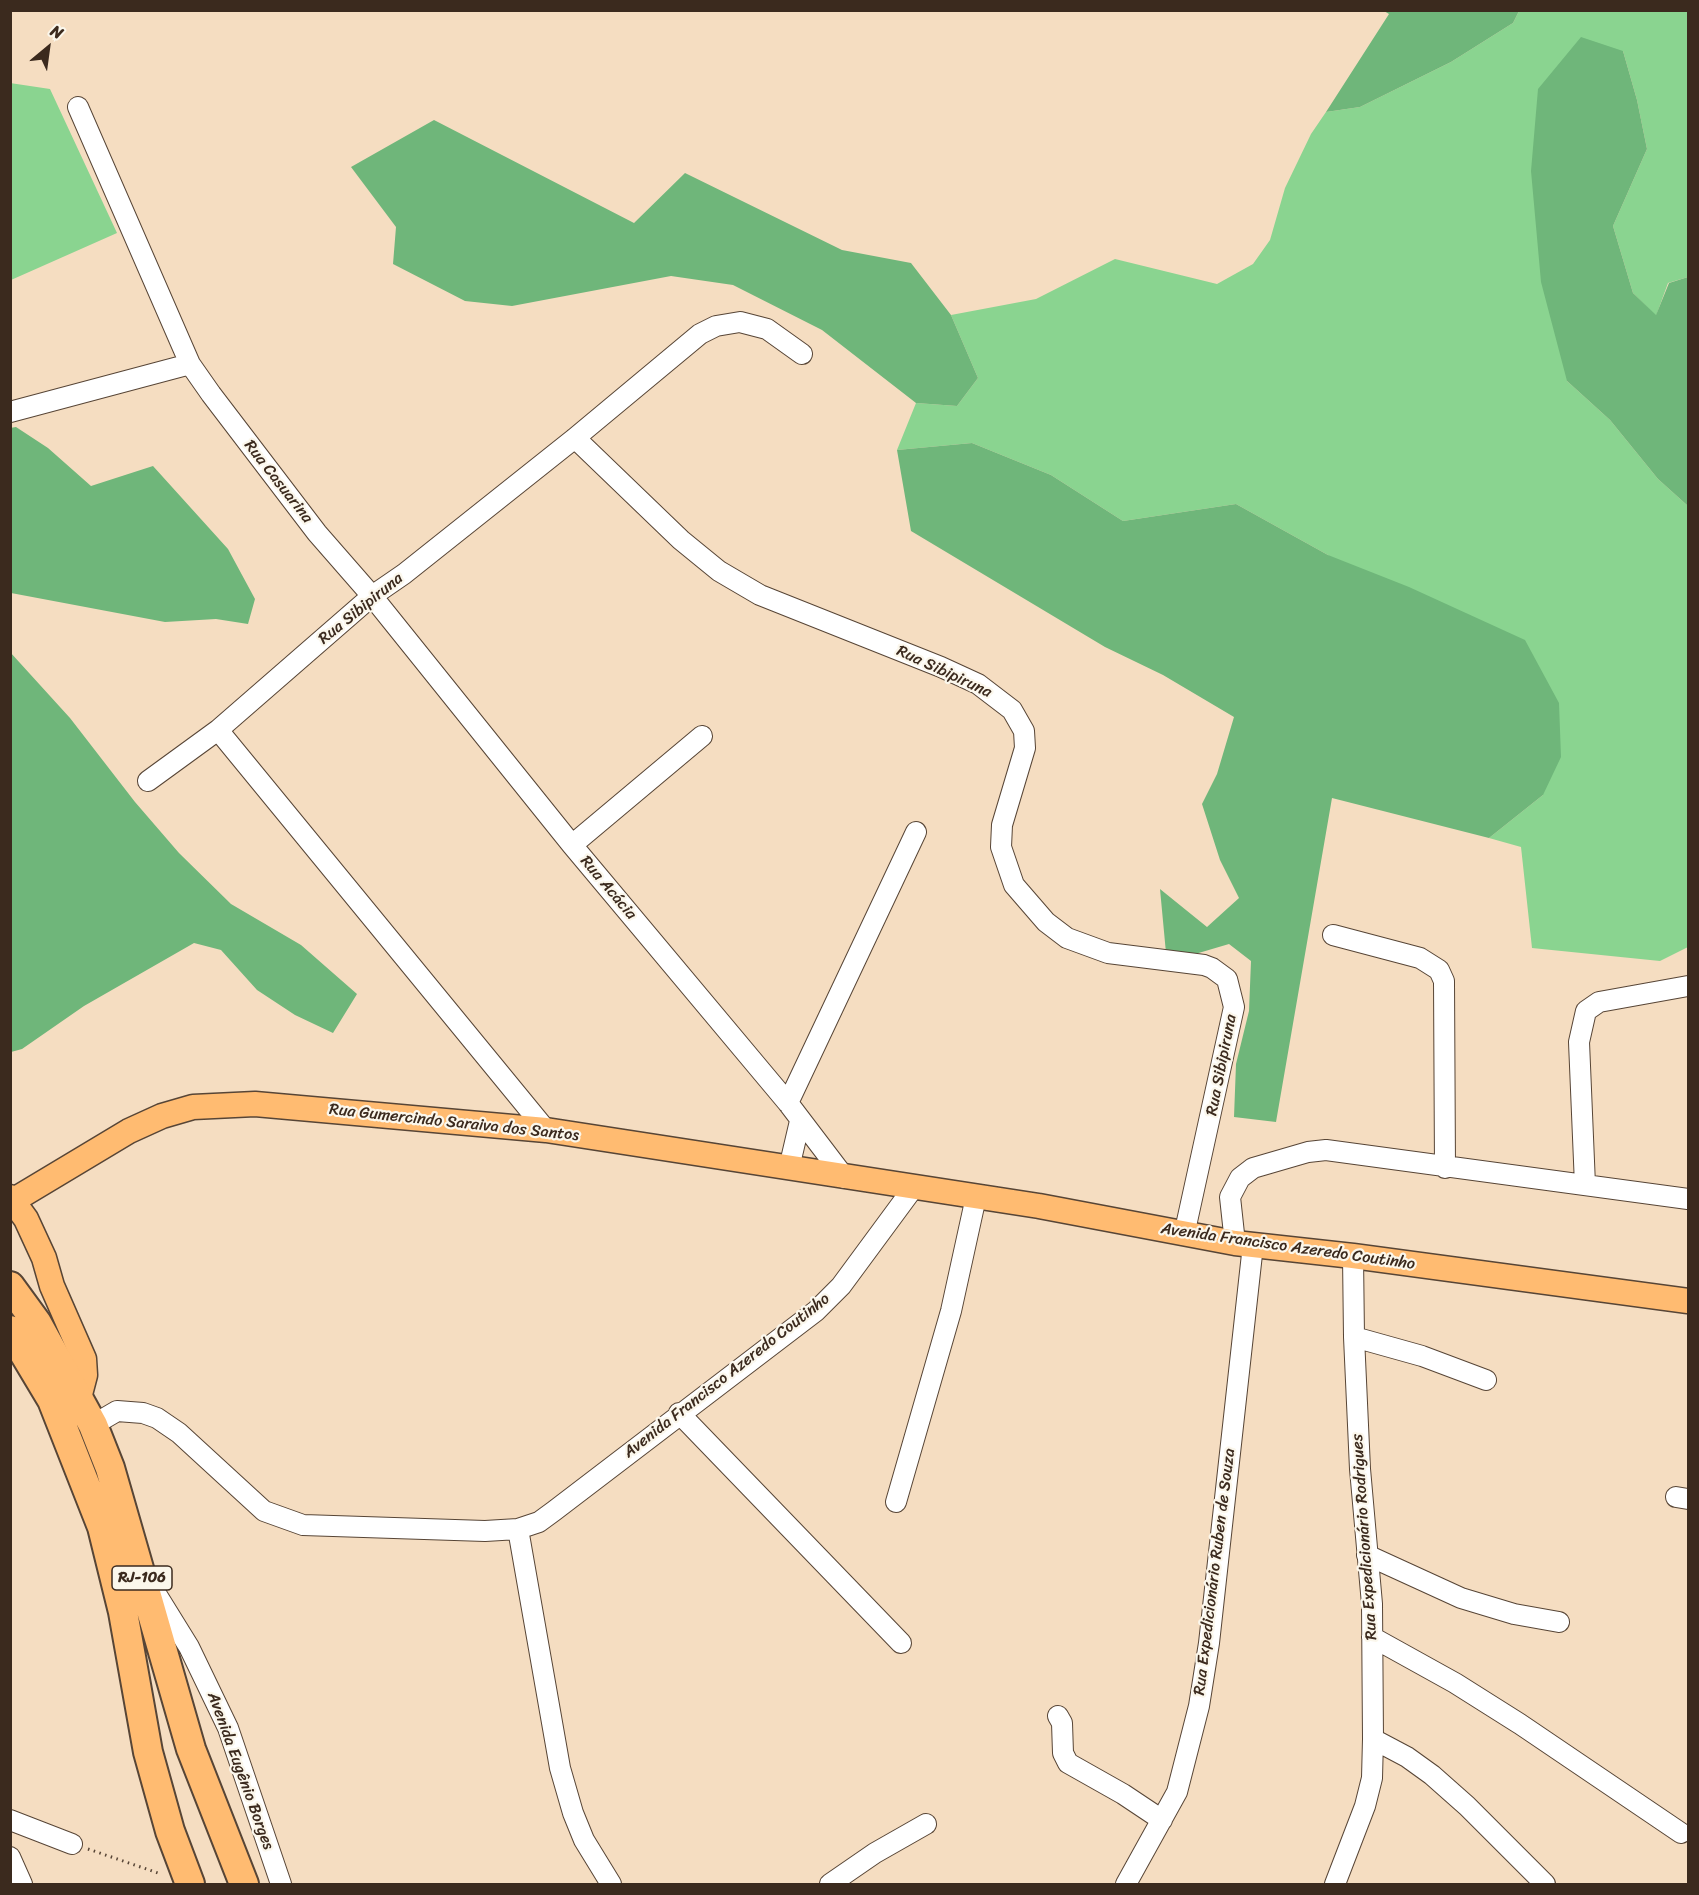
<!DOCTYPE html>
<html>
<head>
<meta charset="utf-8">
<style>
	body { margin:0 }
	#map { position:relative; width:1699px; height:1895px; overflow:hidden; background:#f5ddc1; font-family:Sriracha,sans-serif }
	canvas { display:block }
	.frame { position:absolute; inset:0; border:12px solid #3b2a1e; pointer-events:none }
	.north { position:absolute; left:18px; top:18px; width:60px; height:60px; -webkit-text-stroke:4px #fbf7ec; paint-order:stroke; rotate:29deg; font-size:16px; font-weight:700; line-height:24px; text-align:center; color:#3b2a1e }
	.north::after { content:''; display:block; margin:auto; width:21px; height:27px; background:#3b2a1e; clip-path:polygon(50% 0,100% 100%,50% 72%,0 100%) }
</style>
</head>
<body>
<div id="map">
<canvas width="1699" height="1895"></canvas>
<div class="frame"></div>
<div class="north">N</div>
</div>
<script>
const ctx = document.querySelector('canvas').getContext('2d');
ctx.lineJoin = 'round';
function fill(path, color) { ctx.fillStyle = color; ctx.fill(path, 'evenodd'); }
const shape = rows => new Path2D(rows.map(r => 'M' + r).join(''));
function stroke(path, color, width, dash) { ctx.strokeStyle = color; ctx.lineWidth = width; ctx.lineCap = dash ? 'butt' : 'round'; ctx.setLineDash(dash || []); ctx.stroke(path); }
function write(font, color, halo, rows, align = 'center') {
  ctx.font = font + ' Sriracha,sans-serif'; ctx.lineWidth = 4.5; ctx.setLineDash([]); ctx.textBaseline = 'middle'; ctx.strokeStyle = halo; ctx.fillStyle = color; for (const [text, x, y, turn = 0] of rows) {
    ctx.save(); ctx.translate(x, y); ctx.rotate((+turn || 0) * Math.PI / 180); ctx.textAlign = isNaN(turn) ? turn : align; if (halo) ctx.strokeText(text, 0, 0); ctx.fillText(text, 0, 0); ctx.restore();
  }
}
fill(shape([
	[1519,11,1688,11,1688,277,1668,283,1656,316,1633,293,1613,226,1647,149,1637,100,1623,51,1567,381,1610,420,1658,479,1688,506,1688,947,1660,961,1532,948,1521,847,1489,838,1543,795,1328,555,1236,504,1123,521,1051,475,972,443,897,450,916,403,957,406,978,378,951,315,1036,299,1115,259,1217,284,1253,264,1270,240,1285,188,1311,134,1326,112,1360,107,1451,62,1513,23],
	[10,83,50,89,117,233,11,280]
]), '#8ad490');
fill(shape([
	[1384,11,1519,11,1513,23,1451,62,1360,107,1326,112,1389,14],
	[1581,37,1623,51,1637,100,1647,149,1613,226,1633,293,1656,315,1669,283,1688,277,1688,506,1658,479,1610,420,1567,381,1541,282,1531,171,1538,89],
	[434,120,634,223,685,173,842,250,911,263,951,315,978,378,957,406,916,403,822,330,733,285,671,276,512,306,465,301,393,264,396,227,351,167],
	[16,427,48,448,91,486,153,466,228,549,255,599,248,624,216,619,165,622,11,593,10,428],
	[972,443,1051,475,1123,521,1236,504,1328,555,1409,587,1525,640,1559,703,1561,757,1543,795,1489,838,1332,798,1276,1122,1234,1117,1236,1064,1249,1011,1251,961,1229,944,1185,957,1166,953,1160,889,1207,927,1239,898,1220,860,1202,804,1217,774,1234,717,1163,675,1105,647,911,531,897,450],
	[10,652,70,718,135,802,179,853,231,904,301,945,357,994,333,1033,295,1015,257,990,221,950,194,943,84,1006,22,1049,11,1052]
]), '#6fb67a');
const minor = shape([
	[78,107,190,364,211,394,317,533,372,596,572,845,788,1103,845,1178],
	[10,412,190,364],
	[575,438,681,540,719,571,760,595,941,667,978,684,1012,710,1024,731,1025,748,1002,825,1001,847,1014,885,1046,922,1067,938,1108,953,1204,965,1212,968,1227,979,1234,1007,1184,1235],
	[218,730,546,1130],
	[148,781,218,730,372,596,404,574,575,438,700,334,716,326,740,322,767,329,802,354],
	[572,845,702,736],
	[1333,935,1420,958,1439,970,1444,981,1445,1168],
	[788,1103,916,832],
	[789,1168,800,1121],
	[1585,1185,1579,1042,1586,1011,1599,1002,1688,986],
	[1235,1243,1230,1197,1240,1178,1253,1168,1308,1152,1326,1150,1688,1199],
	[1354,1337,1422,1356,1486,1380],
	[679,1413,901,1643],
	[93,1425,117,1411,143,1413,157,1418,179,1433,264,1511,303,1525,485,1531,518,1529,539,1522,554,1511,816,1311,841,1286,914,1187],
	[1676,1497,1688,1499],
	[896,1502,951,1311,976,1197],
	[518,1529,560,1768,573,1813,584,1840,611,1884],
	[1367,1555,1461,1598,1514,1614,1559,1622],
	[150,1584,189,1647,228,1728,281,1884],
	[1372,1637,1455,1683,1520,1724,1681,1833],
	[1058,1716,1062,1723,1063,1753,1068,1763,1123,1794,1162,1820],
	[1373,1739,1407,1757,1432,1775,1467,1806,1545,1884],
	[10,1820,72,1844],
	[10,1857,22,1884],
	[830,1884,875,1853,926,1824],
	[1126,1884,1177,1792,1199,1706,1209,1643,1253,1245],
	[1335,1884,1365,1806,1372,1778,1373,1739,1372,1604,1360,1469,1354,1337,1353,1256]
]);
const major = shape([
	[10,1197,26,1219,44,1258,52,1286,84,1359,85,1375,79,1398],
	[14,1200,129,1131,162,1116,193,1107,255,1104,546,1130,1039,1206,1235,1243,1353,1256,1688,1301]
]);
const highway = shape([
	[10,1286,37,1323,93,1425,110,1468,191,1749,244,1884],
	[10,1330,52,1400,102,1527,123,1612,148,1752,170,1831,190,1884]
]);
stroke(minor, '#574536', 22);
stroke(major, '#574536', 27);
stroke(highway, '#574536', 32);
stroke(shape([
	[88,1849,161,1874]
]), '#574536', 3, [1.5, 4.5]);
stroke(minor, '#fff', 20);
stroke(major, '#ffbb71', 24);
stroke(highway, '#ffbb71', 28);
for (const [x, y, w] of [
	[142,1578,60]
]) { const box = new Path2D(); box.roundRect(x - w / 2, y - 12, w, 24, 4.5); ctx.fillStyle = '#fbf7ec'; ctx.fill(box); stroke(box, '#3b2a1e', 1.5); }
write('bold 15px', '#3b2a1e', null, [
	["RJ-106",142,1578]
]);
write('16px', '#3b2a1e', '#fbf7ec', [
	["Rua Casuarina",278,482,52],
	["Rua Sibipiruna",361,609,-39],
	["Rua Sibipiruna",944,672,25],
	["Rua Acácia",608,888,50],
	["Rua Sibipiruna",1222,1065,-79],
	["Rua Gumercindo Saraiva dos Santos",454,1123,6],
	["Avenida Francisco Azeredo Coutinho",1288,1247,8],
	["Avenida Francisco Azeredo Coutinho",727,1376,-38],
	["Rua Expedicionário Rodrigues",1365,1537,-94],
	["Rua Expedicionário Ruben de Souza",1215,1572,-83],
	["Avenida Eugênio Borges",240,1771,70]
]);
</script>
</body>
</html>
